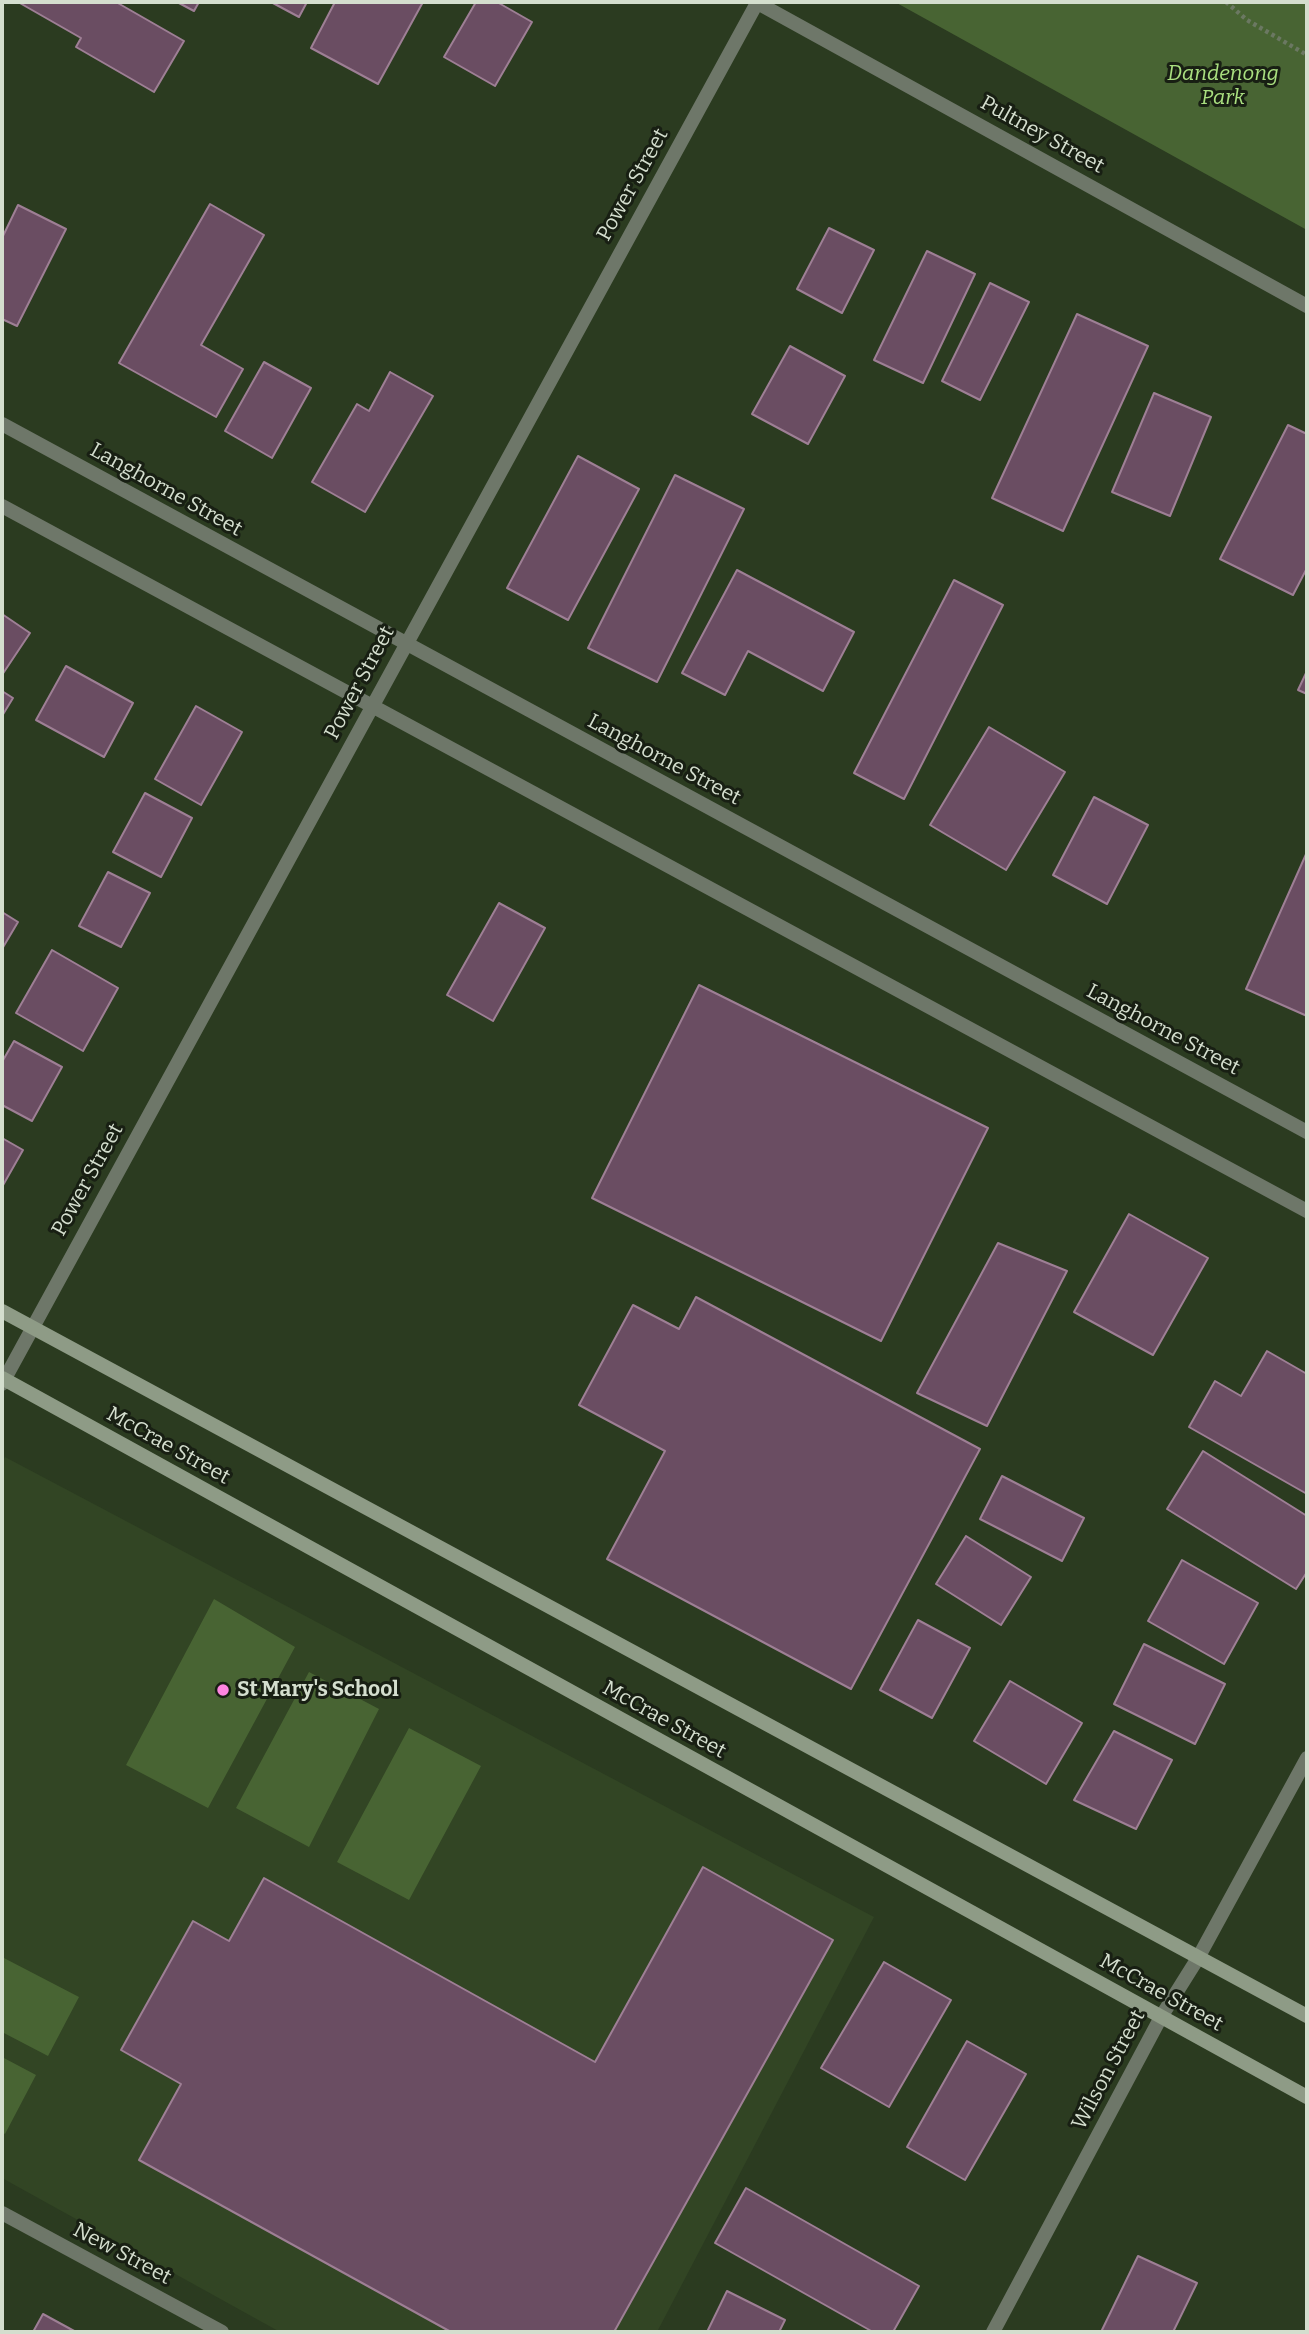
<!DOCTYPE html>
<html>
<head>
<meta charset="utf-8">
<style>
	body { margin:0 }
	#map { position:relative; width:1309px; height:2334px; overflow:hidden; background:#2b3b20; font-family:Bitter,serif }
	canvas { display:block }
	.frame { position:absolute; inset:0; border:4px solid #d4dece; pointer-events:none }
</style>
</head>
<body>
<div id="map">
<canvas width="1309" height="2334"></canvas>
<div class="frame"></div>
</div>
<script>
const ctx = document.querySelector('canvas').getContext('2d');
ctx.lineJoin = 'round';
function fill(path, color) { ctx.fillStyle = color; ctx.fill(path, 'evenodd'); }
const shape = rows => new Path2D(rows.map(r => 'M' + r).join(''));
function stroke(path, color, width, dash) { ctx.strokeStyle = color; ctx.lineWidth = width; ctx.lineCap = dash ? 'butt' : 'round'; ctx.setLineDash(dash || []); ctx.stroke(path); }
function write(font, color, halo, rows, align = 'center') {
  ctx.font = font + ' Bitter,serif'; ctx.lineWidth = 6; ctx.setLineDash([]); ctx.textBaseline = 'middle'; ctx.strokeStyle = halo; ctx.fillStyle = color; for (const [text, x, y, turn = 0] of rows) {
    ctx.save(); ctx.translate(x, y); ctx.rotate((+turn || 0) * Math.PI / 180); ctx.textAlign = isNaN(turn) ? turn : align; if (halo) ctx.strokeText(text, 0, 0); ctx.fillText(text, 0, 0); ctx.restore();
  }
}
fill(shape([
	[5,1457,874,1917,657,2332,280,2332,2,2178,2,1463]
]), '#324524');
fill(shape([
	[895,2,1307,2,1307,230],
	[214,1599,295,1647,208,1808,126,1765],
	[309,1672,379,1709,309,1847,236,1808],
	[409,1728,481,1766,409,1900,337,1862],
	[2,1957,79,1997,48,2056,2,2032],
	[2,2057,36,2075,5,2134,2,2132]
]), '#486433');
const building = shape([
	[18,2,116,2,184,41,154,92,76,47,81,38,18,2],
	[177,2,199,2,194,11,177,2],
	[271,2,307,2,299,17,271,2],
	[335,2,423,2,378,84,311,48,335,2],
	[476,2,497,2,532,22,495,86,444,57,476,2],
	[210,204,264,235,201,345,243,369,216,417,119,363,210,204],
	[18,205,66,229,17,326,2,319,2,238,18,205],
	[829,228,874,250,842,313,797,289,829,228],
	[927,251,975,274,923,383,874,360,927,251],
	[990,283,1029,302,980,400,942,381,990,283],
	[1077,314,1148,346,1063,531,992,498,1077,314],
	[790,346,845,376,808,444,752,414,790,346],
	[264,362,311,388,272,458,225,431,264,362],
	[390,372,433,396,365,512,312,482,357,404,369,411,390,372],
	[1154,393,1211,417,1170,516,1112,492,1154,393],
	[1288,425,1307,434,1307,568,1293,595,1220,559,1288,425],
	[578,456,639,489,568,620,507,588,578,456],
	[675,475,744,509,657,682,588,648,675,475],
	[737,570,854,632,823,691,748,651,725,695,682,673,737,570],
	[954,580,1003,605,904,799,854,773,954,580],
	[2,614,30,633,2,675,2,614],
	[66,666,133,703,104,757,36,720,66,666],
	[1307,671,1307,694,1298,690,1307,671],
	[2,691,13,698,2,716,2,691],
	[196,706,242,732,201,805,155,779,196,706],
	[989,727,1065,772,1006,870,930,825,989,727],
	[145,793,192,818,161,877,113,852,145,793],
	[1094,797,1148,825,1107,904,1053,875,1094,797],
	[1307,852,1307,1016,1246,989,1307,852],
	[108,872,150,893,121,947,79,926,108,872],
	[499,903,545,928,493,1021,447,995,499,903],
	[2,912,18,922,2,949,2,912],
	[52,950,118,988,83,1051,16,1013,52,950],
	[699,985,988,1128,881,1341,592,1198,699,985],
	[14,1041,62,1067,32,1121,2,1105,2,1062,14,1041],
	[2,1138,23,1150,2,1187,2,1138],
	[1129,1214,1208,1258,1153,1355,1074,1312,1129,1214],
	[998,1243,1067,1271,987,1426,917,1393,998,1243],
	[696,1297,980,1449,851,1689,607,1559,665,1451,579,1405,633,1305,679,1329,696,1297],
	[1267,1351,1307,1374,1307,1494,1189,1427,1215,1381,1241,1396,1267,1351],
	[1203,1451,1307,1516,1307,1572,1296,1589,1167,1509,1203,1451],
	[1002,1476,1084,1518,1062,1561,980,1519,1002,1476],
	[966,1536,1031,1577,1001,1625,936,1584,966,1536],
	[1182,1560,1258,1603,1224,1664,1148,1621,1182,1560],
	[918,1620,970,1648,932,1718,880,1690,918,1620],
	[1144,1644,1225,1684,1195,1744,1114,1704,1144,1644],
	[1010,1681,1082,1723,1046,1784,974,1741,1010,1681],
	[1114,1731,1172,1760,1136,1829,1074,1800,1114,1731],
	[703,1867,833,1940,614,2332,451,2332,139,2160,181,2084,121,2050,193,1921,229,1941,264,1878,595,2062,703,1867],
	[884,1962,951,2000,889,2107,821,2068,884,1962],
	[967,2041,1026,2074,965,2180,907,2147,967,2041],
	[746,2188,919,2286,893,2332,873,2332,715,2243,746,2188],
	[1138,2256,1197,2283,1173,2332,1101,2332,1138,2256],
	[727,2291,785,2320,779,2332,707,2332,727,2291],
	[43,2314,76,2332,33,2332,43,2314]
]);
fill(building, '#6a4d62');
stroke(building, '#9e7f95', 2);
stroke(shape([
	[1226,2,1247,20,1307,55]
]), '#6b7862', 4.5, [3.5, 3.5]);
stroke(shape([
	[756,2,1307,306],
	[2,424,1307,1132],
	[2,506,1307,1211],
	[2,1384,757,3],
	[2,2213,222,2332],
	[993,2332,1161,2017,1198,1958,1307,1758]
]), '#6e7769', 14);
stroke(shape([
	[2,1311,1307,2016],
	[2,1378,1307,2097]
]), '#8e9b86', 14);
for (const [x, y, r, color] of [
	[223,1690,7,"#fe85e0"]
]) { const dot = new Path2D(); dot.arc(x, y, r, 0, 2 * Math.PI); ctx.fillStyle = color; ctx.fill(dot); stroke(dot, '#181f13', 2.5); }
write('italic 21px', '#aae080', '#181f13', [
	["Dandenong",1223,74],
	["Park",1223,98]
]);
write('21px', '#d4dece', '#181f13', [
	["Pultney Street",1042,135,29],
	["Power Street",633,185,-61],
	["Langhorne Street",166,490,29],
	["Power Street",360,683,-62],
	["Langhorne Street",664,760,28],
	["Langhorne Street",1163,1030,28],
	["Power Street",88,1180,-61],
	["McCrae Street",168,1446,29],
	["McCrae Street",664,1720,29],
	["McCrae Street",1161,1993,29],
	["Wilson Street",1109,2070,-62],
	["New Street",122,2254,28]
]);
write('bold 21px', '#d4dece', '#181f13', [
	["St Mary's School",237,1690]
], 'left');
</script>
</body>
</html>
